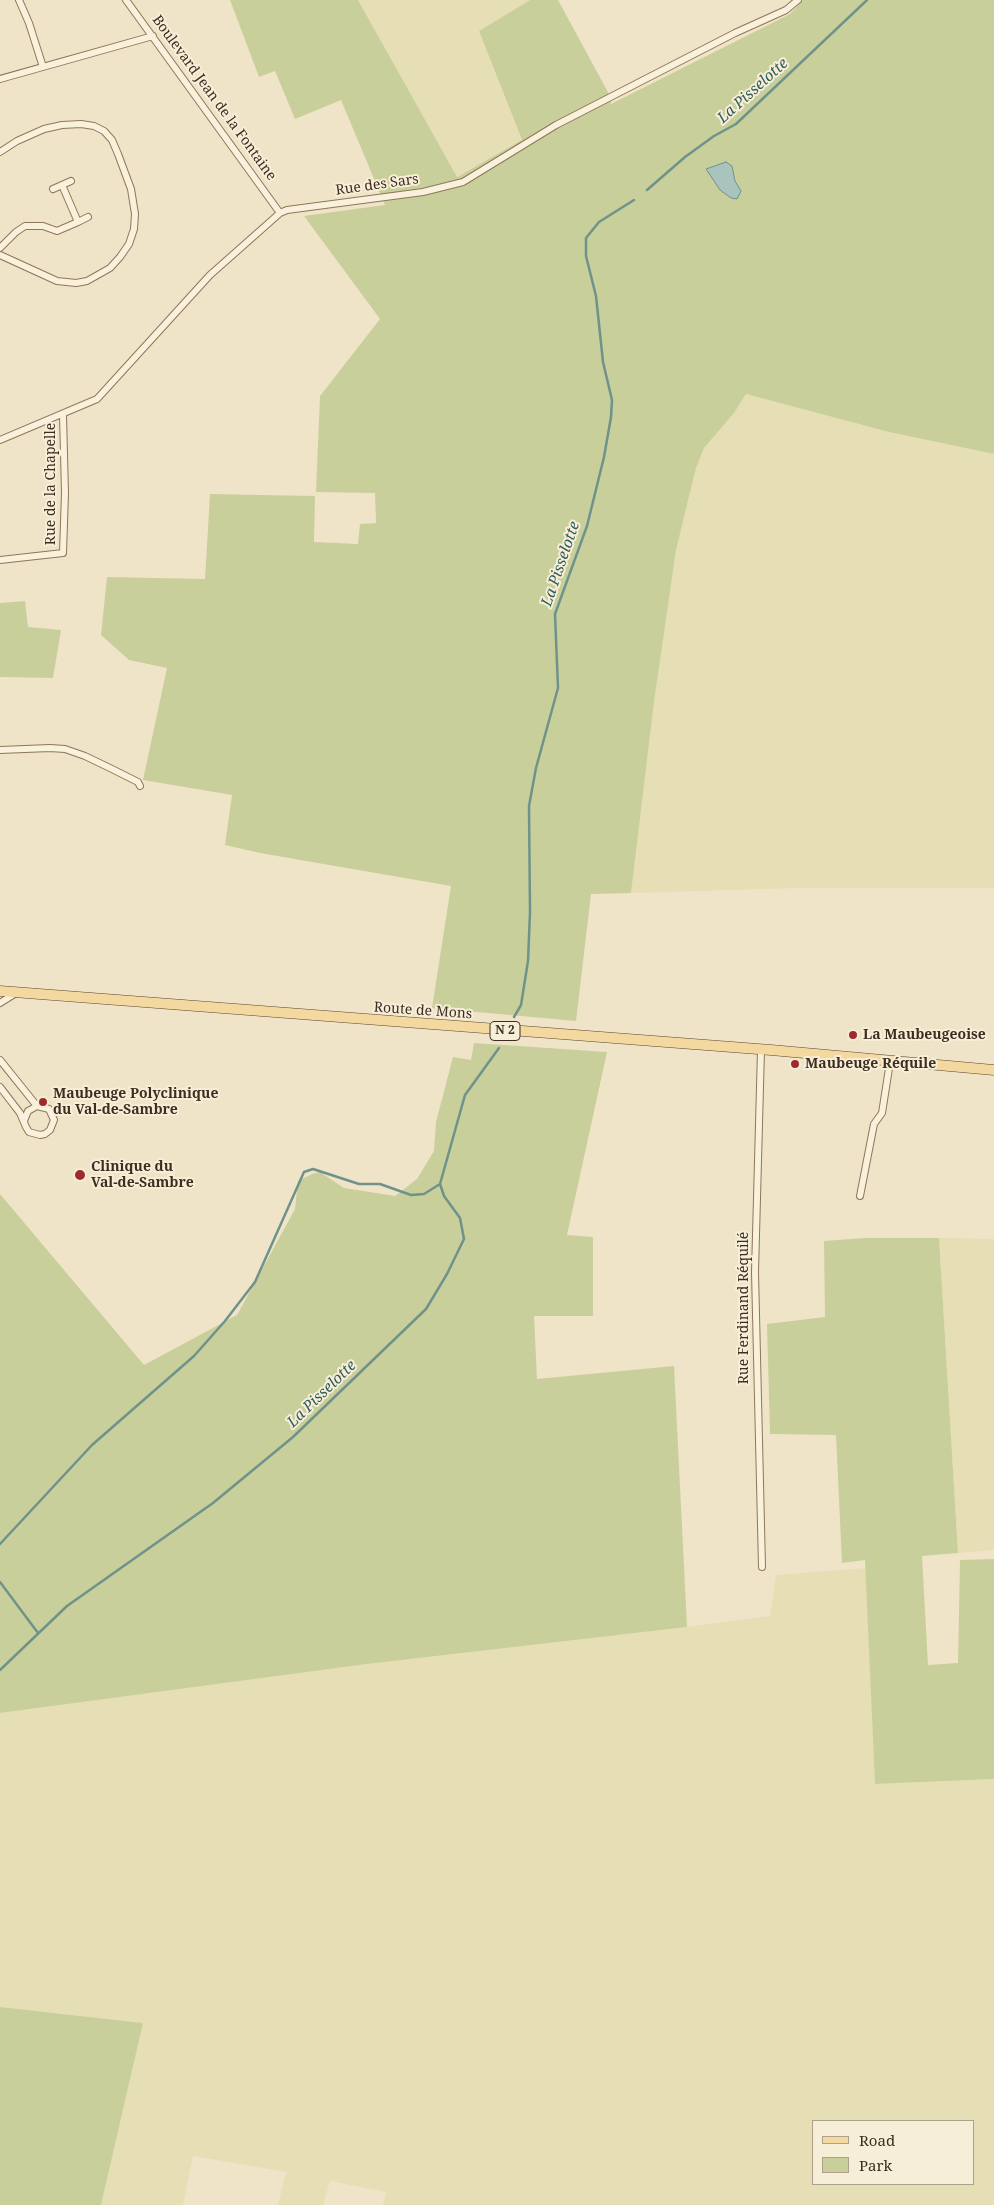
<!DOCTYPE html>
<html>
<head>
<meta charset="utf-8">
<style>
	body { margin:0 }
	#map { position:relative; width:994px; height:2205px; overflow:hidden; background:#f0e4c8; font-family:"Noto Serif",serif }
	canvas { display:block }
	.legend { position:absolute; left:812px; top:2120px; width:162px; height:65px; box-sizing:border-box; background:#f7eed8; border:1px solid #ada18e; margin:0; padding:6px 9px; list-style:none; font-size:15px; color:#3d2e20 }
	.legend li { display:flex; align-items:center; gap:10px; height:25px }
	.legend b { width:25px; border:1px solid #ada18e }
</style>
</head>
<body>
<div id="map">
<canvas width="994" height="2205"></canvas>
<ul class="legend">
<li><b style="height:6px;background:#f3d9a0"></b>Road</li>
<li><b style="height:14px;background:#c9cf9b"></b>Park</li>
</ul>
</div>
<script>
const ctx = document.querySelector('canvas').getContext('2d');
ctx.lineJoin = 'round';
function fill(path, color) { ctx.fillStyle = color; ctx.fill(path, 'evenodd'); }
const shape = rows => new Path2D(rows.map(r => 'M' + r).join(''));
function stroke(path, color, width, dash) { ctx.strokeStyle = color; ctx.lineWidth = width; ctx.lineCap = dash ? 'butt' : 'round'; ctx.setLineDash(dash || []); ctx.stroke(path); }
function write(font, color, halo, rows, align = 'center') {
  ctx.font = font + ' "Noto Serif",serif'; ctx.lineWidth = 4; ctx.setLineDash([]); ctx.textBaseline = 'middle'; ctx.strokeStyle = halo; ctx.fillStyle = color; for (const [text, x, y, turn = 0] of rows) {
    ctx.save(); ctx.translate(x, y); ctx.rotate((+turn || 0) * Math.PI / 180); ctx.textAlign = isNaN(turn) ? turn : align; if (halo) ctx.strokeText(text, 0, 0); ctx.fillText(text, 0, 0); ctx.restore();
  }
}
fill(shape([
	[358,0,530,0,479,31,522,141,456,177],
	[746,394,889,432,994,454,994,888,800,888,631,893,654,702,676,550,696,468,704,448,734,413],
	[939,1238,994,1239,994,1550,958,1553],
	[866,1568,875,1784,994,1779,994,2205,383,2205,386,2192,330,2181,323,2205,278,2205,286,2172,193,2156,183,2205,101,2205,143,2023,0,2007,0,1713,367,1664,687,1627,770,1616,776,1575],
	[813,2121,973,2121,973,2184,813,2184]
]), '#e6deb5');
fill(shape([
	[230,0,358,0,457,177,522,140,479,31,530,0,558,0,609,94,611,104,790,14,803,0,994,0,994,454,889,432,746,394,734,413,704,448,696,468,676,550,654,702,631,893,591,894,576,1021,432,1008,451,886,260,853,225,845,232,795,143,780,167,668,129,660,101,635,107,577,205,579,210,494,315,496,314,542,358,544,360,524,376,523,375,493,316,492,320,396,380,319,304,216,385,205,341,100,295,119,275,71,259,77],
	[25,601,28,627,61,630,53,678,0,677,0,603],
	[474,1043,607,1052,567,1235,593,1237,593,1316,534,1316,537,1379,674,1366,687,1627,367,1664,0,1713,0,1194,144,1365,237,1315,295,1209,298,1181,312,1174,320,1172,344,1188,395,1196,417,1179,434,1151,436,1122,453,1057,471,1060],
	[865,1238,939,1238,958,1553,922,1556,928,1665,958,1663,960,1560,994,1559,994,1779,875,1784,865,1560,842,1563,836,1435,770,1434,767,1324,825,1317,824,1241],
	[0,2007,143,2023,101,2205,0,2205]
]), '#c9cf9b');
const water = shape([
	[726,162,732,166,735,181,741,191,737,199,731,198,720,190,706,169,726,162]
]);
fill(water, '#a9c4bc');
stroke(water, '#6f938a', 1);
stroke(shape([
	[647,190,685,157,714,136,736,124,867,0],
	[514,1017,521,1005,528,961,530,912,529,806,536,768,558,688,555,614,587,526,604,457,611,417,612,400,603,362,596,296,586,256,586,238,599,222,634,200],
	[0,1544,92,1445,194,1356,225,1321,255,1282,304,1172,313,1169,359,1184,380,1184,411,1195,424,1194,440,1184],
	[0,1582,38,1633],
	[0,1670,67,1606,213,1503,293,1437,426,1309,447,1274,464,1239,460,1218,444,1196,440,1184,465,1095,499,1048]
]), '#6f938a', 2.5);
const street = shape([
	[19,0,29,23,43,67],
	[126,0,280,213],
	[0,79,153,36],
	[0,152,17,141,44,129,62,125,81,124,94,126,104,131,112,140,118,154,131,189,135,214,134,229,129,244,120,257,110,268,87,281,76,283,57,281,0,255],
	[53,189,62,185],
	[78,222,88,217],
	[0,248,16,232,25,226,43,226,57,231,78,222,62,185,71,181],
	[0,440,97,399,210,275,280,213,287,210,423,192,463,182,556,125,735,33,786,10,798,0],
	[0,560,63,553,65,493,63,415],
	[0,750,50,748,65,749,85,756,112,769,138,782,140,786],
	[0,1003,16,993],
	[761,1050,755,1272,762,1567],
	[0,1060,37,1106],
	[0,1087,20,1113,26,1127,29,1132,40,1135,45,1134,50,1130,54,1120,49,1109,37,1106,28,1111,24,1121],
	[860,1196,874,1124,882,1113,890,1062]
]);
const primary = shape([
	[0,991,771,1050,994,1070]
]);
stroke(street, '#8d765c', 8);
stroke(primary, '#5b4430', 11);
stroke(street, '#faf1dc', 6);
stroke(primary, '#f3d9a0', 10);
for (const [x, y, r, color] of [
	[853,1035,5,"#9e2a2b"],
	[795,1064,5,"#9e2a2b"],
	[43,1102,5,"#9e2a2b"],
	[80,1175,6,"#9e2a2b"]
]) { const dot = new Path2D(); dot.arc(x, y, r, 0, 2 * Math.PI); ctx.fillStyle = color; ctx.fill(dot); stroke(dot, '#f7eed8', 2); }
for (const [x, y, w] of [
	[505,1031,30]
]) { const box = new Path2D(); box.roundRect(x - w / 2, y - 9.5, w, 19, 4); ctx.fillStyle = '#f7eed8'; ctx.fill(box); stroke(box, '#3d2e20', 1); }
write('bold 12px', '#3d2e20', null, [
	["N 2",505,1031]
]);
write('14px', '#3d2e20', '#f7eed8', [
	["Boulevard Jean de la Fontaine",214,98,54],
	["Rue des Sars",377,185,-8],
	["Rue de la Chapelle",51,484,-90],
	["Route de Mons",423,1011,4],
	["Rue Ferdinand Réquilé",744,1308,-90]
]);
write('bold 14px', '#3d2e20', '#f7eed8', [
	["La Maubeugeoise",863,1035],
	["Maubeuge Réquile",805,1064],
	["Maubeuge Polyclinique",53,1094],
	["du Val-de-Sambre",53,1110],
	["Clinique du",91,1167],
	["Val-de-Sambre",91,1183]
], 'left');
write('italic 15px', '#2f5d5a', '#f7eed8', [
	["La Pisselotte",753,91,-42],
	["La Pisselotte",561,564,-71],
	["La Pisselotte",322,1394,-44]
]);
</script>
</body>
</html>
